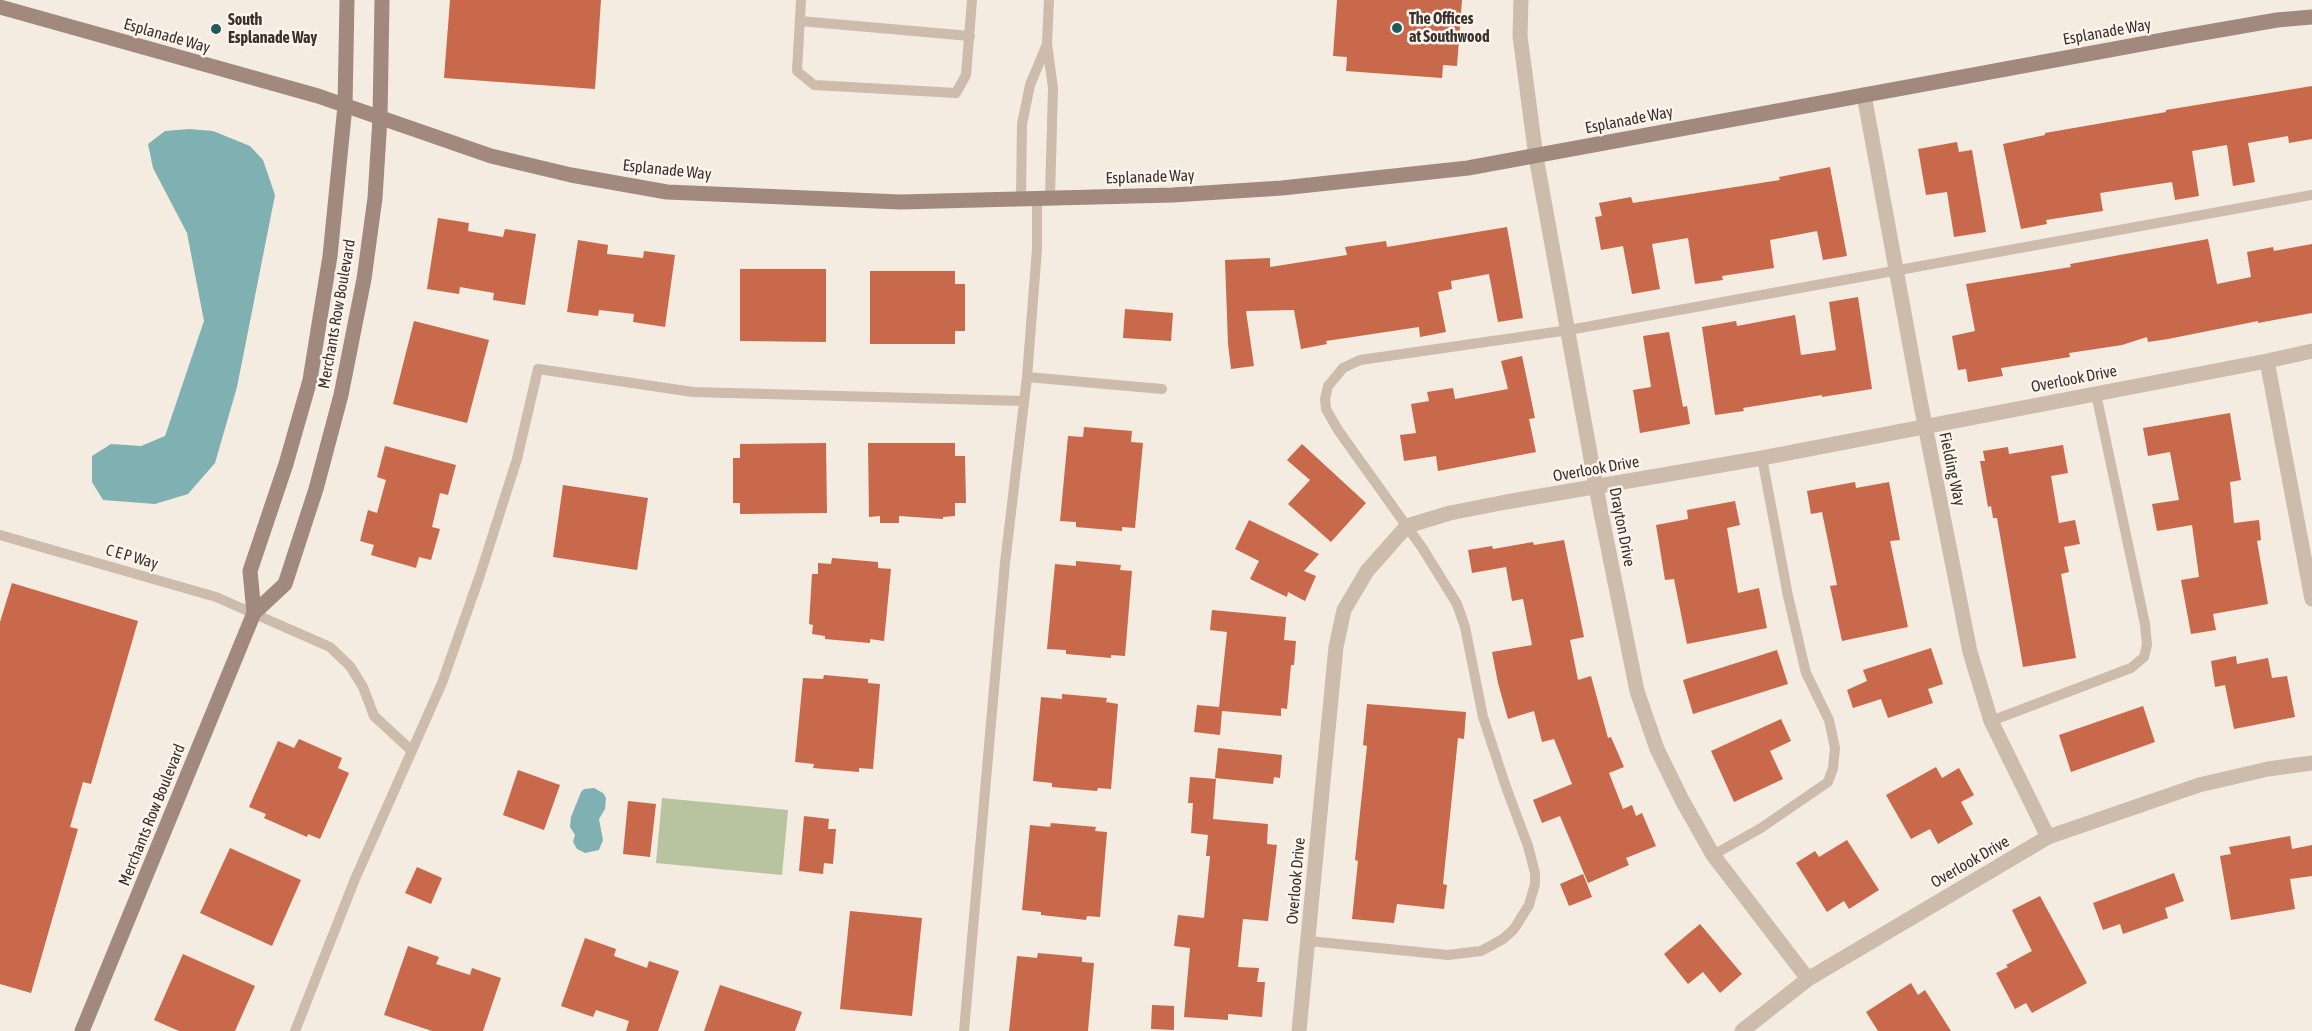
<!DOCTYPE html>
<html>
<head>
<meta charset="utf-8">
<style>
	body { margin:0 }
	canvas { display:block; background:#f4ebe1 }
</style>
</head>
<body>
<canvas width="2312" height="1031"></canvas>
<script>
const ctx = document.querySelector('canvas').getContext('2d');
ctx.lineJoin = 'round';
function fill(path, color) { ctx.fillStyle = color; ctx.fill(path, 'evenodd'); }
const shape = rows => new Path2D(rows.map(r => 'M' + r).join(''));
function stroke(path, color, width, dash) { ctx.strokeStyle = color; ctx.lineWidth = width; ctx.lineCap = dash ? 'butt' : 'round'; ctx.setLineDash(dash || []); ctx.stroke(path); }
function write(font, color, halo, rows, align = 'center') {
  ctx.font = font + ' "Asap Condensed",sans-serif'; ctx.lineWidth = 5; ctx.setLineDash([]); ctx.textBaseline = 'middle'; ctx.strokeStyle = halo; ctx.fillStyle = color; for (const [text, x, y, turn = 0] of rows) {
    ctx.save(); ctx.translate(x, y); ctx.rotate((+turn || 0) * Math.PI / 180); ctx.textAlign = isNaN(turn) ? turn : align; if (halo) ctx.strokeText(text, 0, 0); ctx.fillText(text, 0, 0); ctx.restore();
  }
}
fill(shape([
	[662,798,788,810,782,875,656,863]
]), '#b8c4a0');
fill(shape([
	[189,129,213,131,250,146,263,160,275,195,237,387,215,463,188,494,155,504,103,500,92,482,92,456,111,444,141,446,165,436,204,321,187,233,153,168,148,144,165,131],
	[594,788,603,793,606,798,605,809,599,819,603,840,599,850,585,853,577,849,573,842,575,835,570,827,571,817,581,792,584,789]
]), '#7fb0b2');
fill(shape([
	[450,0,601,0,595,89,444,78],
	[1337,0,1462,0,1457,66,1443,65,1442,78,1346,71,1347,57,1333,56],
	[2312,86,2312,139,2289,143,2288,136,2248,143,2255,182,2233,186,2227,145,2192,151,2199,196,2175,200,2172,182,2100,193,2103,211,2046,220,2047,224,2021,229,2003,144,2045,135,2045,133,2166,112,2166,110],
	[1957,142,1959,152,1972,150,1986,232,1954,237,1947,192,1926,195,1918,149],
	[1830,167,1847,256,1823,260,1817,231,1770,240,1774,268,1722,276,1723,280,1695,284,1688,238,1652,244,1660,289,1632,294,1623,246,1601,250,1595,217,1602,216,1599,203,1631,197,1633,203,1780,180,1779,177],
	[438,218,469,223,468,231,503,237,505,229,536,234,525,305,493,300,494,293,460,287,459,294,427,289],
	[1507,227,1523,318,1498,322,1489,274,1451,281,1452,289,1438,292,1446,332,1420,337,1419,327,1326,341,1327,344,1301,349,1294,310,1246,311,1254,366,1231,369,1228,344,1225,260,1270,258,1270,267,1347,255,1345,247,1386,241,1387,247],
	[2208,239,2217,284,2251,277,2247,252,2273,247,2274,251,2312,244,2312,313,2258,323,2258,321,2168,339,2148,342,2147,337,2122,345,2069,353,2070,357,2001,368,2003,376,1968,382,1966,369,1958,370,1952,336,1975,331,1966,284,2071,267,2070,264],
	[578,240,608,245,607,254,643,258,644,251,675,255,665,327,633,322,634,314,599,310,598,316,567,312],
	[740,269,826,269,826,342,740,341],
	[870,271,955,271,955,284,965,284,965,331,955,331,955,344,870,344],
	[1858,297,1872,389,1822,397,1822,395,1743,408,1744,411,1715,415,1702,327,1736,321,1737,326,1795,315,1801,355,1836,350,1829,302],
	[1125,309,1173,313,1171,341,1123,338],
	[414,321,489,340,467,423,393,404],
	[1669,332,1683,407,1687,406,1690,424,1640,433,1633,390,1651,387,1643,336],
	[1522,356,1535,418,1529,419,1536,452,1438,471,1436,456,1404,461,1400,435,1416,433,1411,404,1429,401,1427,392,1453,388,1455,399,1508,389,1501,361],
	[2230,413,2241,480,2230,482,2234,523,2259,520,2261,540,2257,541,2268,604,2213,614,2216,630,2191,634,2181,580,2199,577,2192,525,2157,531,2152,504,2179,500,2170,452,2148,456,2143,428],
	[1084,427,1132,431,1131,442,1143,443,1135,528,1122,527,1122,531,1076,527,1076,522,1060,521,1068,436,1083,437],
	[826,443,827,513,740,514,740,503,733,503,733,458,740,458,740,444],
	[868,443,955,443,955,456,965,456,966,503,955,503,955,516,943,517,943,519,899,516,899,523,880,523,880,516,869,517],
	[1302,444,1366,503,1331,542,1288,504,1310,480,1287,460],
	[2063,445,2068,473,2051,476,2059,523,2075,520,2080,544,2064,547,2069,572,2061,574,2076,658,2023,667,1997,518,1993,518,1991,506,1988,507,1980,461,1985,461,1983,451,2008,447,2009,454],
	[385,446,456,465,448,495,440,493,432,527,440,529,431,560,419,557,416,568,371,555,374,545,360,541,368,510,377,513,386,480,377,477],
	[1855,482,1856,488,1889,482,1900,540,1890,541,1908,627,1842,641,1830,586,1837,585,1822,512,1811,514,1807,491],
	[563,485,648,498,637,570,553,557],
	[1735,501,1740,525,1727,528,1738,593,1759,588,1767,628,1687,644,1674,579,1665,580,1656,525,1688,519,1687,510],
	[1249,520,1319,554,1304,571,1316,576,1305,601,1288,592,1287,597,1250,579,1259,561,1235,549],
	[1564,540,1584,637,1570,640,1578,680,1591,676,1608,738,1611,737,1624,767,1609,773,1623,809,1632,805,1636,816,1642,813,1656,846,1626,858,1629,865,1588,883,1560,816,1542,823,1533,800,1572,784,1554,739,1542,742,1534,711,1508,719,1498,683,1492,652,1532,645,1523,599,1512,601,1506,567,1472,573,1468,550,1492,546,1493,549,1533,542,1534,545],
	[832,558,878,562,878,568,891,569,884,641,870,639,870,643,825,639,825,636,812,634,813,625,809,624,812,574,818,574,818,563,831,564],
	[1076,561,1121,565,1120,570,1132,571,1125,656,1111,655,1111,658,1066,654,1066,650,1047,649,1055,564,1076,566],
	[12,583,138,621,91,784,83,782,70,827,78,829,31,993,0,984,0,622],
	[1212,610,1286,617,1284,640,1296,641,1294,665,1291,665,1287,709,1281,708,1281,716,1222,711,1220,735,1194,732,1197,705,1219,707,1227,632,1210,630],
	[1931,648,1943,684,1928,689,1933,703,1888,718,1881,699,1853,708,1847,690,1867,681,1863,670],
	[1777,650,1788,684,1693,714,1683,680],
	[2236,656,2237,664,2268,658,2272,678,2287,676,2295,717,2234,729,2225,685,2215,687,2211,661],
	[824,675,868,679,868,683,880,684,873,769,859,768,859,772,813,768,814,764,795,762,803,678,823,679],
	[1062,694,1107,698,1106,702,1118,704,1111,789,1098,788,1097,791,1052,787,1052,783,1033,781,1041,697,1062,699],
	[1367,704,1466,712,1464,739,1458,738,1443,884,1447,885,1444,909,1397,904,1394,923,1352,919,1358,861,1355,860,1367,746,1363,745],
	[2143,706,2155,742,2071,772,2059,735],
	[1781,719,1791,741,1770,751,1783,779,1734,802,1711,751],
	[299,739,342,758,338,768,349,773,320,839,308,834,307,837,264,818,266,814,249,807,278,741,294,748],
	[1218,748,1282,755,1280,778,1274,777,1273,784,1215,778],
	[1936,767,1942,778,1959,768,1974,795,1961,802,1973,824,1938,844,1930,829,1911,839,1886,795],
	[518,770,560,785,544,830,503,815],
	[1190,777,1216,779,1213,819,1268,824,1267,844,1277,845,1268,921,1243,919,1238,967,1259,968,1257,982,1265,982,1262,1017,1228,1014,1228,1020,1184,1017,1190,948,1174,946,1178,915,1204,918,1210,856,1206,856,1208,835,1191,833,1193,803,1188,803],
	[628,801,656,804,650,857,623,854],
	[804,816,829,819,828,829,836,829,833,864,824,863,823,874,799,871],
	[1051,823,1096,827,1095,831,1107,832,1100,917,1087,916,1086,920,1041,915,1041,912,1022,910,1030,825,1050,827],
	[2290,836,2292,849,2312,845,2312,876,2290,879,2295,909,2231,920,2220,856,2231,854,2229,847],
	[1847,840,1879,890,1849,909,1844,901,1827,912,1796,863,1815,851,1819,857],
	[230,848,301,880,272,946,200,913],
	[417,867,442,878,431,904,405,893],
	[2174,873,2184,901,2165,908,2168,918,2123,934,2120,924,2103,930,2093,903],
	[1583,874,1592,897,1569,906,1560,884],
	[2040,896,2087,983,2032,1013,2026,1003,2015,1009,1996,973,2008,967,2006,965,2032,951,2012,910],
	[850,911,922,918,912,1016,840,1009],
	[1700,924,1742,974,1720,993,1703,972,1688,984,1664,954],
	[585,938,616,949,614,956,647,968,649,961,679,971,658,1031,626,1031,629,1021,596,1010,593,1017,561,1006],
	[408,946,439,957,436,964,470,975,472,968,501,978,483,1031,432,1031,384,1015],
	[1038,953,1082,957,1082,962,1094,963,1088,1031,1009,1031,1017,956,1037,958],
	[183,954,255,986,235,1031,179,1031,154,1020],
	[1911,983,1918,995,1925,990,1951,1031,1878,1031,1866,1012],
	[720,985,802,1012,795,1031,704,1031],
	[1152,1005,1174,1006,1174,1030,1151,1029]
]), '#c8694b');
stroke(shape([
	[801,0,797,71,814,85,956,93,966,75,972,0],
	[1049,0,1047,44,1053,88,1050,197],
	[800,21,970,36],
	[1021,198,1022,124,1030,85,1047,44],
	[1027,377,1162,389],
	[0,535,216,597,330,647,350,666,363,687,374,716,412,751],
	[1991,721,2131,668,2144,657,2147,645,2145,624,2096,394],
	[1713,855,1761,828,1828,782,1833,768,1835,748,1829,720,1806,673,1788,596,1762,458],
	[1309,941,1448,955,1481,951,1503,939,1514,929,1529,905,1535,884,1535,873,1528,846,1506,787,1483,717,1465,627,1457,604,1423,549,1338,430,1326,409,1325,399,1328,386,1343,368,1360,360,1569,330,2312,195],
	[295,1031,355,879,442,683,480,575,517,459,538,369,693,392,1024,401],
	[964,1031,1005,563,1027,377,1037,249,1037,198]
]), '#cdbbac', 10);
stroke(shape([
	[1521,0,1520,36,1536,157,1600,508,1637,691,1657,749,1682,800,1713,855,1808,979],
	[1864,95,1920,400,1970,652,1991,721,2048,837],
	[2267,361,2312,599],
	[1299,1031,1336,647,1344,610,1367,571,1407,526,1450,513,1506,502,1762,458,2267,361,2312,351],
	[1742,1031,1808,979,2048,837,2199,785,2268,769,2312,763]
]), '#cdbbac', 15);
stroke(shape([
	[0,7,318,96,491,156,571,175,667,192,900,202,1173,195,1282,188,1468,168,2185,36,2277,20,2312,17],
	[254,613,250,571,286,464,310,380,330,256,345,106,347,0],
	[82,1031,254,613,285,584,316,489,341,395,364,279,375,198,380,118,382,0]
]), '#a18a7d', 15);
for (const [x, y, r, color] of [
	[1397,28,6,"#1f5a5e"],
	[216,29,6,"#1f5a5e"]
]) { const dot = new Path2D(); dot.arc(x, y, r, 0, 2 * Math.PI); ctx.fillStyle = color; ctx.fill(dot); stroke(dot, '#fbf5ee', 2); }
write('bold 16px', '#3b302b', '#fbf5ee', [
	["The Offices",1409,19],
	["at Southwood",1409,37],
	["South",228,20],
	["Esplanade Way",228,38]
], 'left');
write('16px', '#3b302b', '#fbf5ee', [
	["Esplanade Way",2107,32,-10],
	["Esplanade Way",167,36,16],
	["Esplanade Way",1629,120,-11],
	["Esplanade Way",667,170,6],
	["Esplanade Way",1150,177,-2],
	["Merchants Row Boulevard",337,314,-80],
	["Overlook Drive",2074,379,-11],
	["Overlook Drive",1596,469,-10],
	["Fielding Way",1952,469,78],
	["Drayton Drive",1622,527,79],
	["C E P Way",132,557,16],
	["Merchants Row Boulevard",152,815,-68],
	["Overlook Drive",1970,862,-30],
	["Overlook Drive",1296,881,-85]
]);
</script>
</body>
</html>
